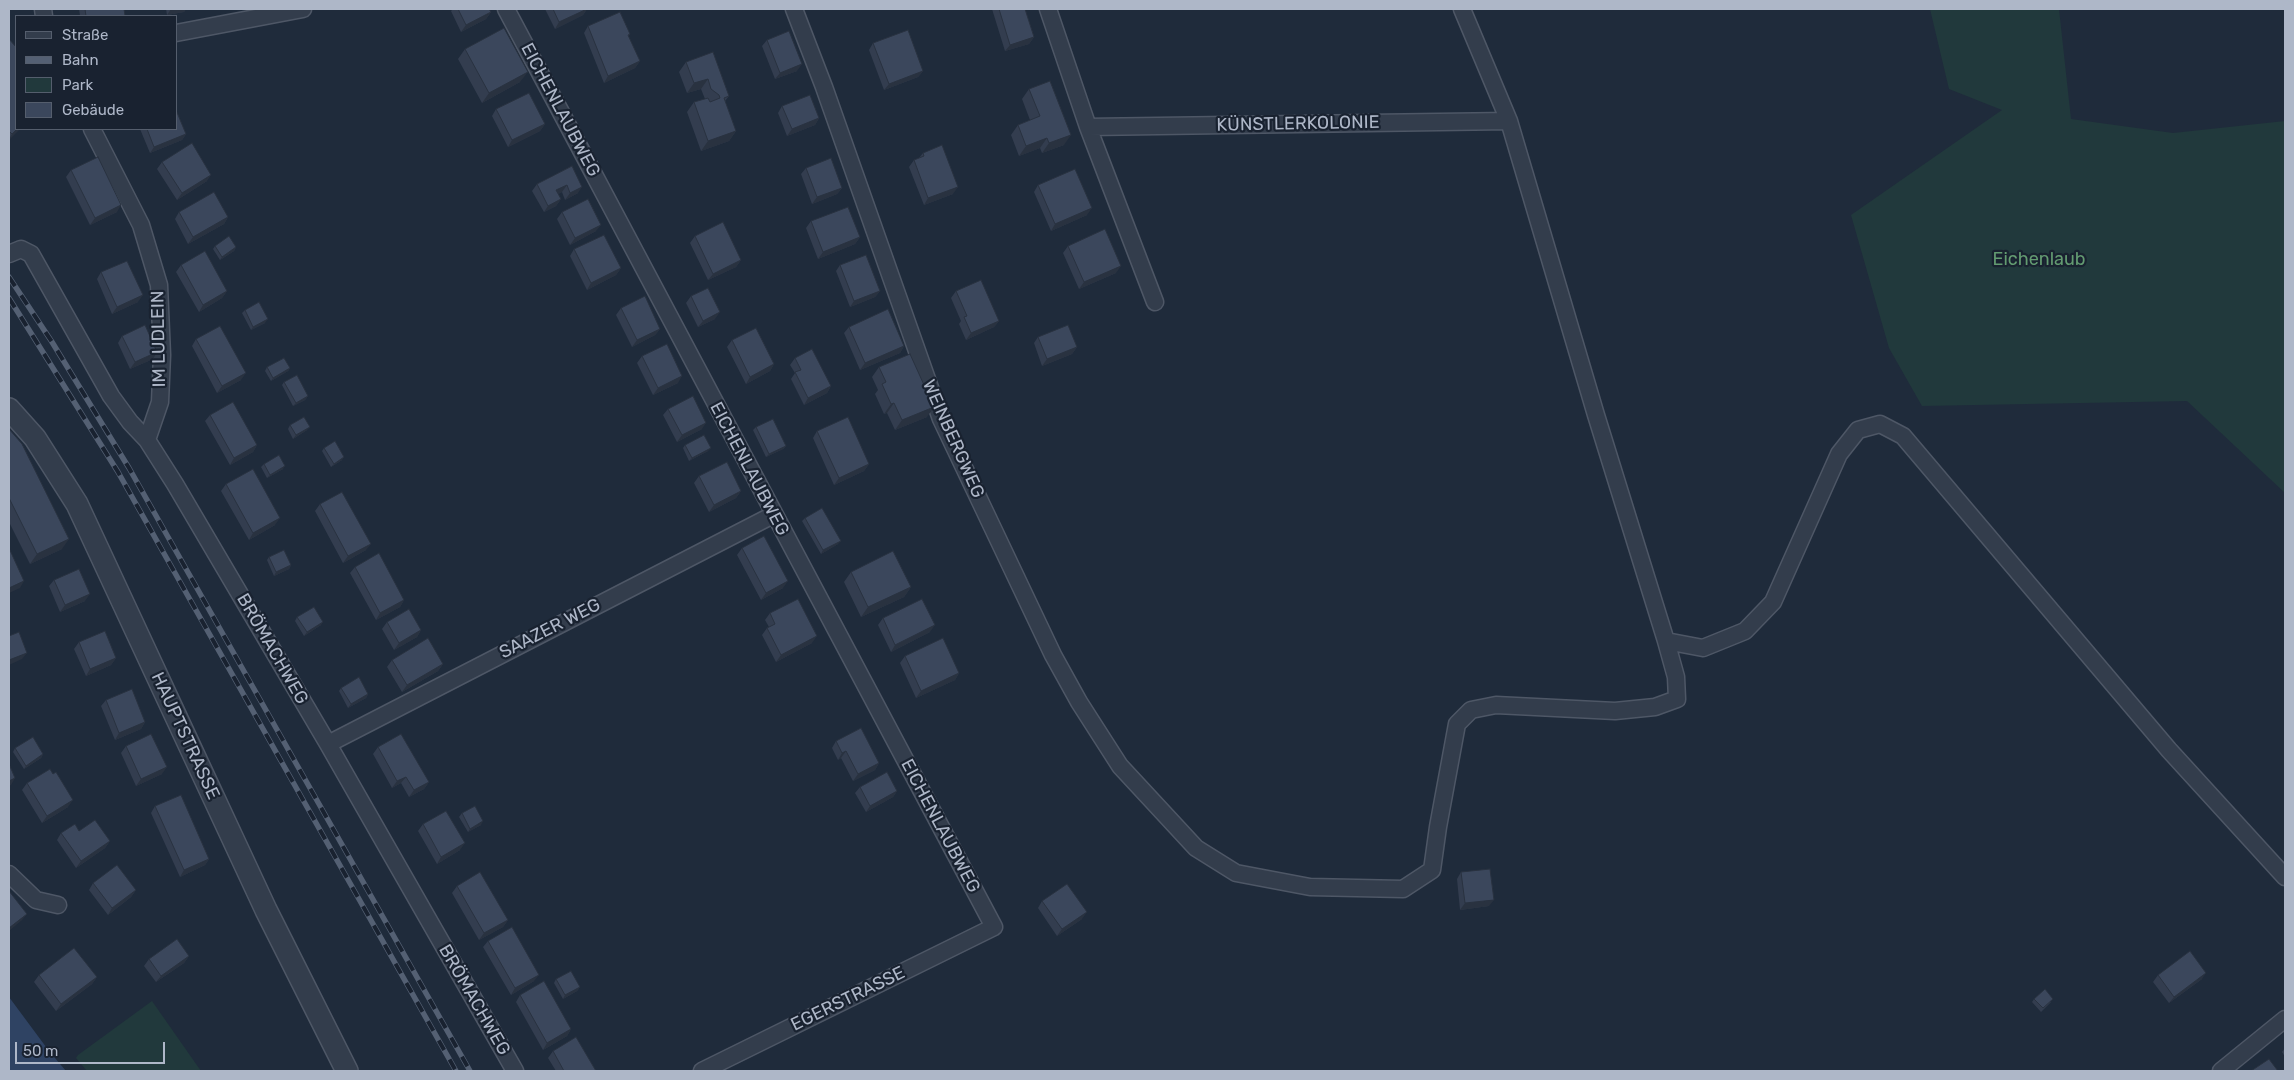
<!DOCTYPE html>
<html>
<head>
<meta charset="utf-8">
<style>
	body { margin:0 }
	#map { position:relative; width:2294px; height:1080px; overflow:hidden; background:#1f2b3b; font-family:Rubik,sans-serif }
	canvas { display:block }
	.frame { position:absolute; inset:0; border:10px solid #aeb7c8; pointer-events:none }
	.legend { position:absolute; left:15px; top:15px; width:162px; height:115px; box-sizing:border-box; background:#192230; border:1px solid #555e6d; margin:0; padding:6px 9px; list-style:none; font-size:15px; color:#aeb7c8 }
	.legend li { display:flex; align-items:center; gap:10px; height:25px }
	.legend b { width:25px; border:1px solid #555e6d }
	.scale { position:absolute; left:15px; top:1042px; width:150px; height:22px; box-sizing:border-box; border:2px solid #aeb7c8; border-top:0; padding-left:6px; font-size:15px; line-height:18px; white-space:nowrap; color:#aeb7c8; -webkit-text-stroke:4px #192230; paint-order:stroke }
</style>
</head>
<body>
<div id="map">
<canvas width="2294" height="1080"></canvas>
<div class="frame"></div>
<ul class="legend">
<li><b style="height:6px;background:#333d4c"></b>Straße</li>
<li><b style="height:6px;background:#546073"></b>Bahn</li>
<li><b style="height:14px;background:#21393c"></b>Park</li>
<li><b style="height:14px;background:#3b475c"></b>Gebäude</li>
</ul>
<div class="scale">50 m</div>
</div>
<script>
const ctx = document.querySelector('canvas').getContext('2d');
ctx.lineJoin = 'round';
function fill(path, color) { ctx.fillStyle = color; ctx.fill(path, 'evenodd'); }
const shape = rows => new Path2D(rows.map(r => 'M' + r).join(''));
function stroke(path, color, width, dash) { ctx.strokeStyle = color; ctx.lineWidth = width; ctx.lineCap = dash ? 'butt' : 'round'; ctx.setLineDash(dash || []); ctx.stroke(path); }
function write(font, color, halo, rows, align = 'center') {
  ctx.font = font + ' Rubik,sans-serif'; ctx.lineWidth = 4.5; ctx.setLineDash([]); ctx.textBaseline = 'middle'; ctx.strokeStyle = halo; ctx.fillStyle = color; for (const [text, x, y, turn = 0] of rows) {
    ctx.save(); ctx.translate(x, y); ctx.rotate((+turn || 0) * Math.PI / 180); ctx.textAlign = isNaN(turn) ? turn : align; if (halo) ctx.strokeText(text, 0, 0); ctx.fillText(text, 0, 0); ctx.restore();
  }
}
fill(shape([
	[1930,9,2059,9,2071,119,2173,133,2285,121,2285,493,2187,401,1922,406,1889,348,1851,215,2002,110,1949,89],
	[152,1001,201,1071,87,1071,76,1058,78,1055]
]), '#21393c');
fill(shape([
	[9,997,49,1051,66,1071,9,1071]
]), '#2f4363');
const minor = shape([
	[43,9,44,16],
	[506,9,994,927,702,1071],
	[794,9,824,87,941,419,1053,655,1079,702,1120,766,1196,848,1236,873,1310,887,1403,889,1432,870,1438,827,1457,724,1471,710,1496,705,1615,711,1655,707,1677,699,1676,677,1666,641,1596,415,1509,121,1462,9],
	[1048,9,1088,127,1155,302],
	[176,33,303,9],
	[1088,127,1509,121],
	[92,129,141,225,159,285,162,355,160,402,147,440],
	[9,254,21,249,31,254,111,396,130,422,147,440,175,484,328,744,515,1071],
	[1666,641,1703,648,1745,631,1773,602,1839,454,1858,430,1880,424,1903,436,2169,750,2285,877],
	[328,744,773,515],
	[9,874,36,900,58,905],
	[2221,1071,2285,1019]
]);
const tertiary = shape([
	[9,409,35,438,77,504,266,910,347,1071]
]);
stroke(minor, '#4e5766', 19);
stroke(tertiary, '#4e5766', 24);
stroke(minor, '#333d4c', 16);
stroke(tertiary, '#333d4c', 21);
const rail = shape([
	[9,277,52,342,129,468,470,1071],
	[9,298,118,472,456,1071]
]);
stroke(rail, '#546073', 5.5);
stroke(rail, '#192230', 4, [11]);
fill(shape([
	[79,9,124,9,125,16,80,16],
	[166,9,186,9,184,12,167,15],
	[453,9,489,9,491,12,486,19,461,32,451,11],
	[545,9,587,9,583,15,555,29],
	[992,9,1025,9,1034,37,1029,44,1005,51],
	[588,26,630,34,628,37,640,61,635,68,604,83,584,33],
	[9,39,16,129,9,140],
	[767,40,797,71,775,79,762,46],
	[873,43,923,71,918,77,884,90,869,50],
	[465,49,520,82,482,103,458,59],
	[686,62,729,96,725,101,736,131,729,141,701,151,687,112,694,102,705,99,701,89,687,93,679,72],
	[1029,89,1064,145,1042,153,1040,148,1019,156,1011,135,1018,125,1030,120,1022,99],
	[782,106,819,118,815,125,787,136,778,113],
	[496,109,545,124,540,131,508,147,492,116],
	[140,129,176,129,186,134,182,140,150,153],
	[923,153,953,194,924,205,909,167,914,160,919,158],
	[162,162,207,181,177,200,157,169],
	[572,166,578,193,565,200,562,192,558,194,561,199,556,206,544,212,532,191,537,184],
	[806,168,842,188,837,194,812,204,801,174],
	[71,170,117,212,90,225,66,177],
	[1038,185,1087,215,1051,231,1034,192],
	[179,212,228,217,224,224,188,244,175,219],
	[562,212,596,231,570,245,557,219],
	[811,221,860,237,855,244,818,259,806,228],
	[695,236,741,260,736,267,708,280,690,243],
	[215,246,236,247,234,251,220,260,213,249],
	[1068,246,1116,273,1079,289,1063,253],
	[574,249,621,268,616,275,587,290,570,256],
	[181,265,227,291,222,298,199,312,176,272],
	[840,265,880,291,875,297,850,307,836,271],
	[101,272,138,302,112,314,97,279],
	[956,291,999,321,994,327,966,340,959,324,961,321,951,298],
	[691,296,715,319,698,327,686,303],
	[621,308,660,329,655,335,632,347,616,315],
	[245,310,265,323,251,330,242,313],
	[849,327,904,346,900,353,860,370,844,333],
	[122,336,157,352,153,359,130,369,118,343],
	[1038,337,1077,347,1072,354,1042,366,1034,343],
	[196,339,241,380,217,393,192,346],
	[732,340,774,364,770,371,746,384,727,347],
	[642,356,678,383,653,395,637,363],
	[795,358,831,386,827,393,804,405,791,379,795,373,790,365],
	[267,367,290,368,288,371,271,381,265,371],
	[879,367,927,417,895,430,887,413,884,414,875,394,878,390,872,377],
	[284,382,308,396,305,400,293,406,282,385],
	[668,409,702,429,677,442,663,415],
	[210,415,257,445,253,452,230,465,205,421],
	[290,425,307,430,293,439,288,429],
	[756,427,786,446,783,449,766,457,753,430],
	[9,429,62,549,30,564,9,522],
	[817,431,869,464,864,471,834,485,813,438],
	[685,445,708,451,689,461,683,448],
	[324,448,342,460,331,467,322,451],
	[264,464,283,469,267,478,261,467],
	[699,476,741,491,736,498,709,512,694,483],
	[226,484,275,525,249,540,221,491],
	[320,504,366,550,343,563,315,511],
	[805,518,838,544,821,554,802,521],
	[742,548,783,588,761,600,737,555],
	[269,557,291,565,289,569,274,576,267,560],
	[355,567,404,600,400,607,376,620,350,573],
	[851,572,911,587,904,597,861,617,844,582],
	[54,580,85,601,60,612,49,586],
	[770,613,812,643,776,662,762,635,767,628,769,627,765,620],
	[297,617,321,625,304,636,295,621],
	[883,618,930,632,891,652,878,625],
	[387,622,421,630,417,637,394,650,382,629],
	[79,642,116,658,111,665,86,676,74,649],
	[905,656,959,673,955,680,916,698,900,663],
	[392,660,443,664,438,671,402,692,387,667],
	[341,688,368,694,366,698,348,708,339,691],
	[106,700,145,722,141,729,115,740,101,706],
	[836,741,879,763,875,770,853,781,841,758,838,760,832,748],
	[126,746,162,774,136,786,121,753],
	[378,747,429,782,424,789,409,797,401,783,392,788,373,754],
	[15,748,43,754,41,758,24,769,13,752],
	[27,783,68,807,42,823,22,790],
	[860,787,897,791,893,797,866,812,855,793],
	[155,806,209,859,205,865,180,877,151,813],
	[462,813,481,825,468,832,459,817],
	[423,824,460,850,437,864,418,831],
	[79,831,110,841,105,848,76,868,57,840,61,833],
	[1461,872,1489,906,1460,910,1457,879],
	[93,883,136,890,131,897,108,915,89,890],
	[457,886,508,920,503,927,479,940,452,893],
	[1042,901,1082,919,1057,936,1038,908],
	[488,941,534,981,511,995,483,947],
	[189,956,184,963,156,982,144,966,149,959],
	[39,975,97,977,92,984,56,1011,34,982],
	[2158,975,2202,979,2169,1003,2153,982],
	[556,979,580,987,577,991,563,999,554,983],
	[520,995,571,1029,567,1036,543,1050,516,1002],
	[2034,999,2051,1002,2041,1012,2032,1002],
	[2285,1048,2285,1057,2282,1052],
	[553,1051,596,1071,556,1071,548,1058]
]), '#333d4f');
fill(shape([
	[171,9,186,9,184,12,167,15],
	[587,9,583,15,555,29,559,22],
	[491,12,486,19,461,32,466,25],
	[1034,37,1029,44,1005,51,1010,45],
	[640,61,635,68,604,83,608,76],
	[802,64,797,71,775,79,780,73],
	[923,71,918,77,884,90,889,84],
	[528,72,520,82,482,103,489,93],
	[708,79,701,89,687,93,694,83],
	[819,118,815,125,787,136,792,129],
	[545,124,540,131,508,147,512,140],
	[17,129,20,129,9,140,9,139,12,134],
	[736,131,729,141,701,151,708,141],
	[186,134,182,140,150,153,154,147],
	[1071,135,1064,145,1042,153,1049,143],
	[1047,138,1040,148,1019,156,1026,146],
	[211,175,207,181,177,200,182,193],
	[567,185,562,192,552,197,556,190],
	[582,187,578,193,565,200,570,193],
	[958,187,953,194,924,205,928,198],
	[842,188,837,194,812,204,817,197],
	[561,199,556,206,544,212,548,206],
	[121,205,117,212,90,225,95,218],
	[1092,208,1087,215,1051,231,1055,224],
	[228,217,224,224,188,244,193,237],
	[601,225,596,231,570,245,575,238],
	[860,237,855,244,818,259,823,252],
	[236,247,234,251,220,260,222,257],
	[741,260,736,267,708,280,713,274],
	[1121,266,1116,273,1079,289,1084,282],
	[621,268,616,275,587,290,591,283],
	[227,291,222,298,199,312,203,305],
	[880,291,875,297,850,307,854,301],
	[143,295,138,302,112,314,117,307],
	[720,312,715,319,698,327,703,321],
	[268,319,265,323,251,330,253,327],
	[999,321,994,327,966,340,971,333],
	[660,329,655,335,632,347,637,340],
	[904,346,900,353,860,370,865,363],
	[1077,347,1072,354,1042,366,1047,359],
	[157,352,153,359,130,369,135,362],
	[774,364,770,371,746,384,750,377],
	[290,368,288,371,271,381,273,378],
	[246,373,241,380,217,393,222,386],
	[682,376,678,383,653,395,658,388],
	[831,386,827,393,804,405,808,398],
	[308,396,305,400,293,406,296,403],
	[894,403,887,413,884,414,891,404],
	[934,407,927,417,895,430,902,420],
	[706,423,702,429,677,442,682,435],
	[310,427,307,430,293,439,296,435],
	[257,445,253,452,230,465,234,458],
	[786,446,783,449,766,457,769,454],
	[711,448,708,451,689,461,692,458],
	[344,457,342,460,331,467,334,464],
	[869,464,864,471,834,485,839,478],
	[285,466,283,469,267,478,270,475],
	[741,491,736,498,709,512,714,505],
	[280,518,275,525,249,540,253,533],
	[69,539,62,549,30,564,37,554],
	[841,541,838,544,821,554,823,550],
	[371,544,366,550,343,563,348,556],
	[291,565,289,569,274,576,276,572],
	[24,581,20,588,9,593,9,588],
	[788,581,783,588,761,600,766,593],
	[911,587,904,597,861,617,868,607],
	[90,594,85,601,60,612,65,605],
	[404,600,400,607,376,620,380,613],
	[323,622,321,625,304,636,307,632],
	[935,625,930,632,891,652,895,645],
	[421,630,417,637,394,650,399,643],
	[817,636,812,643,776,662,781,655],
	[27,653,22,659,9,665,9,660],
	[116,658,111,665,86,676,90,669],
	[443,664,438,671,402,692,407,685],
	[959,673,955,680,916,698,921,691],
	[368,694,366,698,348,708,351,704],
	[145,722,141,729,115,740,119,733],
	[846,751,841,758,838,760,842,753],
	[43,754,41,758,24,769,26,766],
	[879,763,875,770,853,781,858,774],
	[167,767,162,774,136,786,141,779],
	[406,777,401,783,392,788,397,781],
	[15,778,11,785,9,786,9,781],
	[429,782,424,789,409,797,414,790],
	[897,791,893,797,866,812,870,806],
	[73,800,68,807,42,823,47,816],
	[483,821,481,825,468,832,470,829],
	[110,841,105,848,76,868,81,861],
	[465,843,460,850,437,864,441,857],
	[209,859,205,865,180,877,184,870],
	[136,890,131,897,108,915,112,908],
	[1494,900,1489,906,1460,910,1465,903],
	[1087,912,1082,919,1057,936,1062,929],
	[27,914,22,920,9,931,9,928],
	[508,920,503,927,479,940,484,933],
	[189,956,184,963,156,982,161,976],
	[2206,973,2202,979,2169,1003,2174,997],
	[539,975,534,981,511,995,515,988],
	[97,977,92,984,56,1011,61,1004],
	[580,987,577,991,563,999,565,995],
	[571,1029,567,1036,543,1050,547,1043]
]), '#293240');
const building = shape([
	[85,9,124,9,125,16,86,16,85,9],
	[458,9,489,9,491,12,466,25,458,9],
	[553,9,587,9,559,22,553,9],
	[999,9,1025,9,1034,37,1010,45,999,9],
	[620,12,630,34,628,35,640,61,608,76,588,26,620,12],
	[504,28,528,72,489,93,465,49,504,28],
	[908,30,923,71,889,84,873,43,908,30],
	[789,31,802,64,780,73,767,40,789,31],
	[9,39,16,47,16,129,17,129,12,134,9,131,9,39],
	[713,52,729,96,724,98,736,131,708,141,694,102,708,98,710,102,720,98,719,95,711,89,708,79,694,83,686,62,713,52],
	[1050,81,1071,135,1049,143,1047,138,1026,146,1018,125,1040,116,1029,89,1050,81],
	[529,93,545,124,512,140,496,109,529,93],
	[810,95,819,118,792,129,782,106,810,95],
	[176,110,186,134,154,147,147,129,176,129,176,110],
	[192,143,211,175,182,193,162,162,192,143],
	[942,145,958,187,928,198,914,160,924,156,923,153,942,145],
	[98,157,121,205,95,218,71,170,98,157],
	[831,158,842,188,817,197,806,168,831,158],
	[572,166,582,187,570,193,567,185,556,190,561,199,548,206,537,184,572,166],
	[1075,169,1092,208,1055,224,1038,185,1075,169],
	[214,192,228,217,193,237,179,212,214,192],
	[588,199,601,225,575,238,562,212,588,199],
	[848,207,860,237,823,252,811,221,848,207],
	[723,222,741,260,713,274,695,236,723,222],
	[1105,229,1121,266,1084,282,1068,246,1105,229],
	[604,235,621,268,591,283,574,249,604,235],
	[229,236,236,247,222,257,215,246,229,236],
	[205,251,227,291,203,305,181,265,205,251],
	[866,255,880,291,854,301,840,265,866,255],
	[127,261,143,295,117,307,101,272,127,261],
	[981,280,999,321,971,333,964,317,967,316,956,291,981,280],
	[708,288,720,312,703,321,691,296,708,288],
	[645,296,660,329,637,340,621,308,645,296],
	[259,302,268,319,253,327,245,310,259,302],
	[888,309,904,346,865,363,849,327,888,309],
	[145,325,157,352,135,362,122,336,145,325],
	[1068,325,1077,347,1047,359,1038,337,1068,325],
	[220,326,246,373,222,386,196,339,220,326],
	[756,328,774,364,750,377,732,340,756,328],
	[667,344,682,376,658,388,642,356,667,344],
	[812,349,831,386,808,398,795,372,801,370,795,358,812,349],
	[910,354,934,407,902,420,894,403,891,404,882,384,886,382,879,367,910,354],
	[284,358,290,368,273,378,267,367,284,358],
	[297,375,308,396,296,403,284,382,297,375],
	[693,396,706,423,682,435,668,409,693,396],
	[233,402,257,445,234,458,210,415,233,402],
	[304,417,310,427,296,435,290,425,304,417],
	[848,417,869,464,839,478,817,431,848,417],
	[773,419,786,446,769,454,756,427,773,419],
	[9,429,22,444,69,539,37,554,9,498,9,429],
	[704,435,711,448,692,458,685,445,704,435],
	[335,441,344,457,334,464,324,448,335,441],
	[279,455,285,466,270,475,264,464,279,455],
	[727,462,741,491,714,505,699,476,727,462],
	[253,469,280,518,253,533,226,484,253,469],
	[342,492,371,544,348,556,320,504,342,492],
	[822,508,841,541,823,550,805,518,822,508],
	[764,536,788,581,766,593,742,548,764,536],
	[9,548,24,581,9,588,9,548],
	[284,550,291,565,276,572,269,557,284,550],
	[893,551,911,587,868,607,851,572,893,551],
	[379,553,404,600,380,613,355,567,379,553],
	[79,569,90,594,65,605,54,580,79,569],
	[798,599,817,636,781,655,767,628,775,624,770,613,798,599],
	[922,599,935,625,895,645,883,618,922,599],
	[314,607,323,622,307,632,297,617,314,607],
	[409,609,421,630,399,643,387,622,409,609],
	[105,631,116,658,90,669,79,642,105,631],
	[19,632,27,653,9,660,9,636,19,632],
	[428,638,443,664,407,685,392,660,428,638],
	[943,638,959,673,921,691,905,656,943,638],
	[359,677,368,694,351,704,341,688,359,677],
	[132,689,145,722,119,733,106,700,132,689],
	[861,728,879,763,858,774,846,751,842,753,836,741,861,728],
	[151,734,167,767,141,779,126,746,151,734],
	[401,734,429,782,414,790,406,777,397,781,378,747,401,734],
	[33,737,43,754,26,766,15,748,33,737],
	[9,764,15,778,9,781,9,764],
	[50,769,53,774,56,772,73,800,47,816,27,783,50,769],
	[887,772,897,791,870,806,860,787,887,772],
	[181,795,209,859,184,870,155,806,181,795],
	[475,806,483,821,470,829,462,813,475,806],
	[446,811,465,843,441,857,423,824,446,811],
	[95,820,110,841,81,861,61,833,75,824,79,831,95,820],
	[117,865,136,890,112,908,93,883,117,865],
	[1490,869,1494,900,1465,903,1461,872,1490,869],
	[480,872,508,920,484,933,457,886,480,872],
	[1067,884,1087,912,1062,929,1042,901,1067,884],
	[9,891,27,914,9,928,9,891],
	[512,927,539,975,515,988,488,941,512,927],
	[177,939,189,956,161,976,149,959,177,939],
	[74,948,97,977,61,1004,39,975,74,948],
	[2190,951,2206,973,2174,997,2158,975,2190,951],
	[571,971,580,987,565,995,556,979,571,971],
	[544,981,571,1029,547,1043,520,995,544,981],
	[2045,989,2053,999,2043,1008,2034,999,2045,989],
	[576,1037,596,1071,564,1071,553,1051,576,1037],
	[2269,1059,2278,1071,2251,1071,2269,1059]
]);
fill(building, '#3b475c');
stroke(building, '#293240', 1);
write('18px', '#aeb7c8', '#192230', [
	["EICHENLAUBWEG",560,110,62],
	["KÜNSTLERKOLONIE",1298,124,-1],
	["IM LUDLEIN",159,339,-91],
	["WEINBERGWEG",953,439,66],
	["EICHENLAUBWEG",749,469,62],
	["SAAZER WEG",550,629,-27],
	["BRÖMACHWEG",272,649,60],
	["HAUPTSTRASSE",185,736,65],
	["EICHENLAUBWEG",940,826,62],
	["EGERSTRASSE",848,999,-26],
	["BRÖMACHWEG",474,1000,60]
]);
write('18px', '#639b71', '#192230', [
	["Eichenlaub",2039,260]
]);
</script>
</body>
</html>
